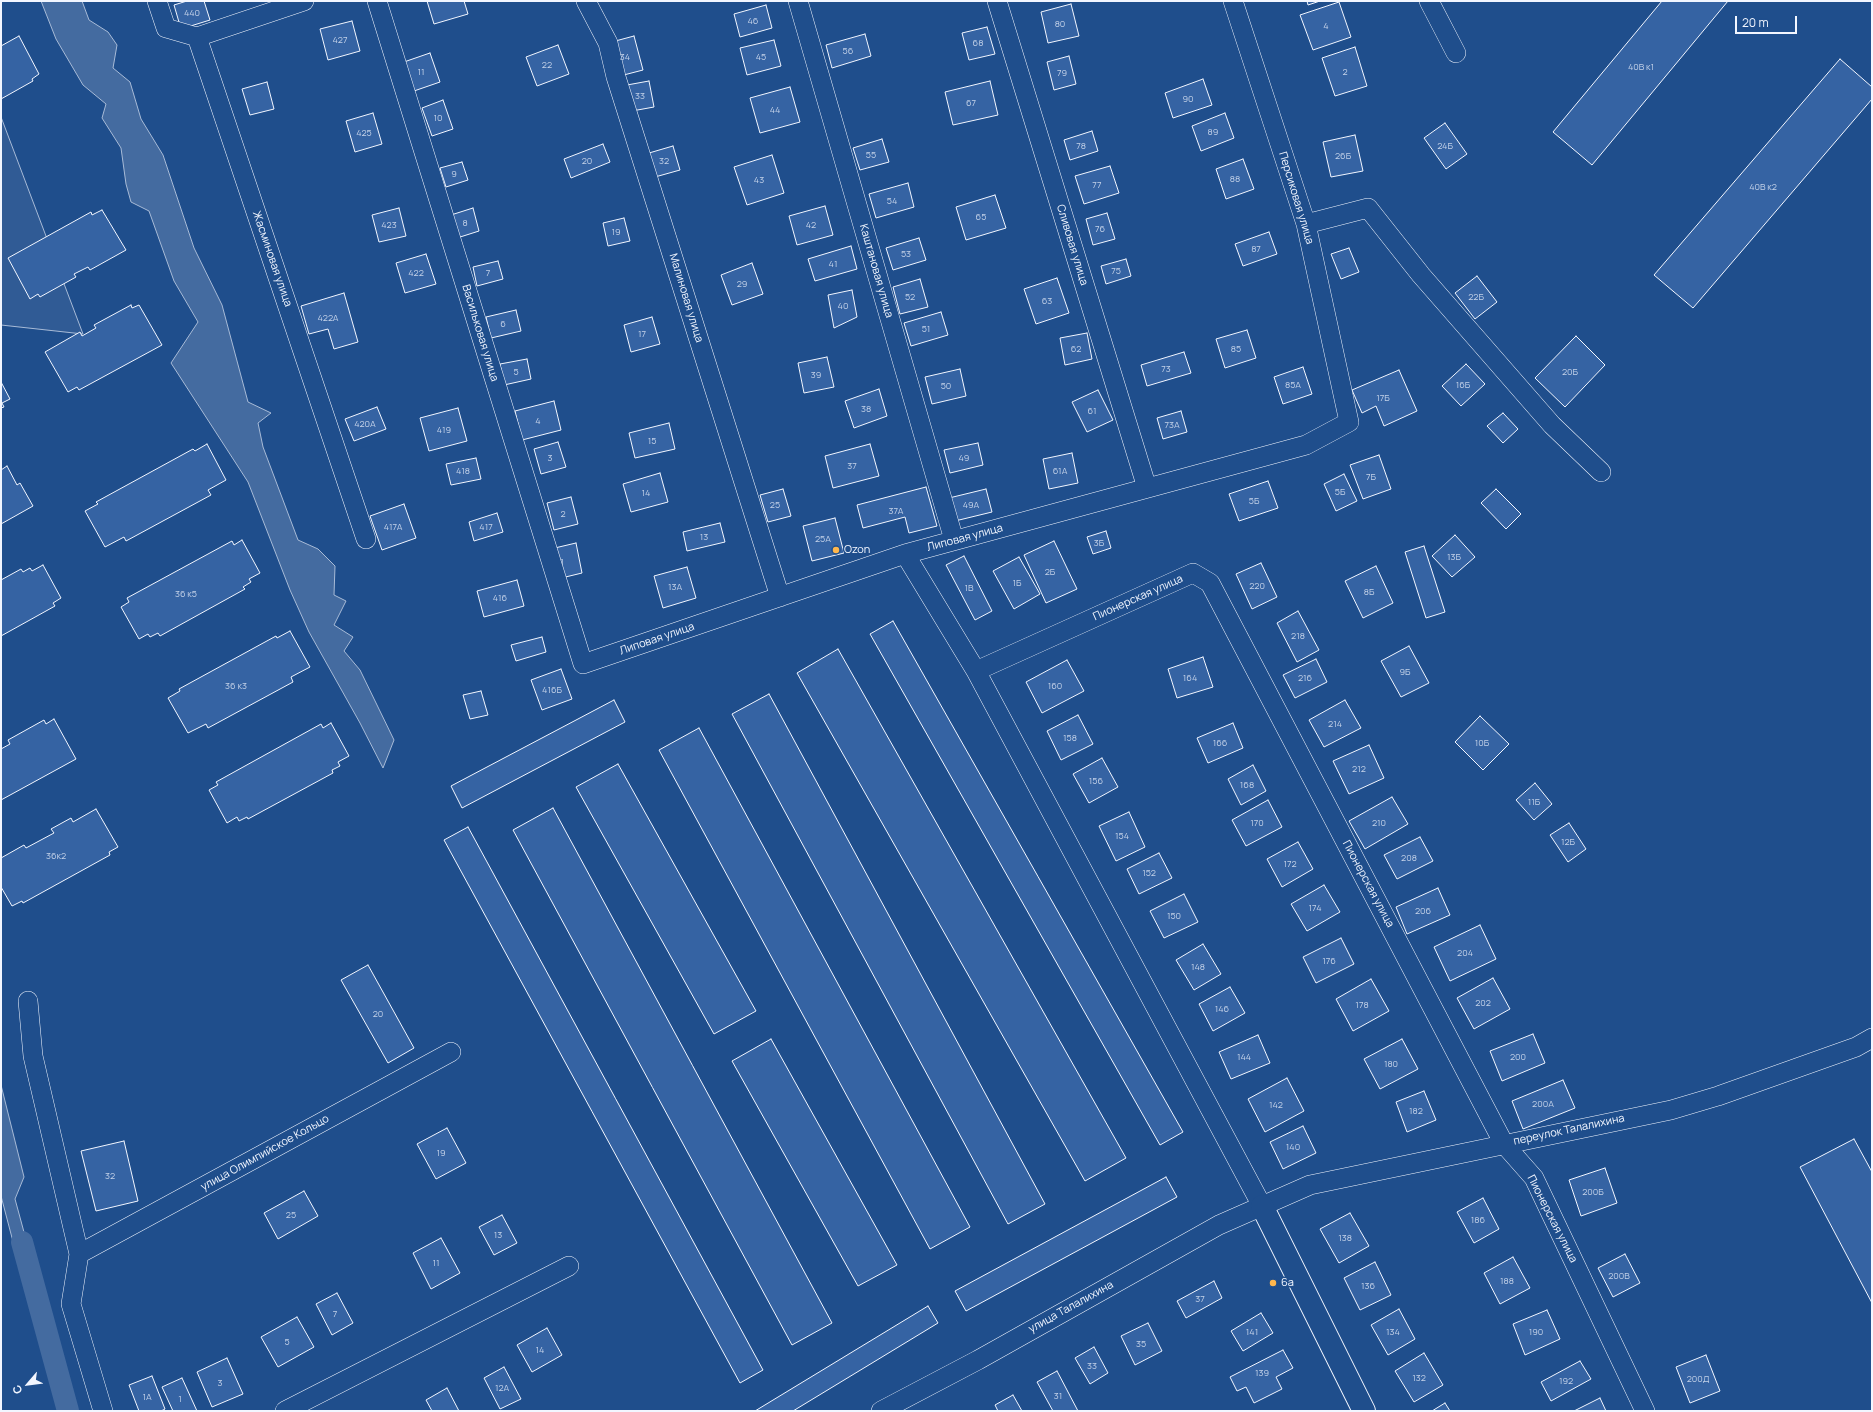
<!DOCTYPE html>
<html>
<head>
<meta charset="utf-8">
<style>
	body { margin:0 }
	#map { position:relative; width:1873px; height:1412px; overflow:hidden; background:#1f4e8c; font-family:Manrope,sans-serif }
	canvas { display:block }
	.frame { position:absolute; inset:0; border:2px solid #f2f6ff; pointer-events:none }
	.north { position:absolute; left:8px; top:1364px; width:40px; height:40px; -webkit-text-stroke:3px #1f4e8c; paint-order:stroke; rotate:242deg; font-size:11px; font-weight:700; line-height:16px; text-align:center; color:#f2f6ff }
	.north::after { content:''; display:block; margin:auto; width:14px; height:18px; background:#f2f6ff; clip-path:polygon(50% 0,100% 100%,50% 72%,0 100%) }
	.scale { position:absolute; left:1735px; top:16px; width:62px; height:18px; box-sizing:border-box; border:2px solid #f2f6ff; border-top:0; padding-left:5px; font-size:12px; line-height:14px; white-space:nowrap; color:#f2f6ff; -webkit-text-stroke:3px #1f4e8c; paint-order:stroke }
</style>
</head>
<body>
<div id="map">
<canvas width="1873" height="1412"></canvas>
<div class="frame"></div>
<div class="north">С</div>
<div class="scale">20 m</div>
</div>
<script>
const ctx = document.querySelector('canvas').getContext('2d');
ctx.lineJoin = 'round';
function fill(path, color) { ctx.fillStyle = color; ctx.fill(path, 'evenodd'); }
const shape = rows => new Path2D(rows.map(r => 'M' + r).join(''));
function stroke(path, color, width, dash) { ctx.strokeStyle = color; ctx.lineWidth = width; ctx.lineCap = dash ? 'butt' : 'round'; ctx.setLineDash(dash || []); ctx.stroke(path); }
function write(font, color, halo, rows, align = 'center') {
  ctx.font = font + ' Manrope,sans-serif'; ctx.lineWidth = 3; ctx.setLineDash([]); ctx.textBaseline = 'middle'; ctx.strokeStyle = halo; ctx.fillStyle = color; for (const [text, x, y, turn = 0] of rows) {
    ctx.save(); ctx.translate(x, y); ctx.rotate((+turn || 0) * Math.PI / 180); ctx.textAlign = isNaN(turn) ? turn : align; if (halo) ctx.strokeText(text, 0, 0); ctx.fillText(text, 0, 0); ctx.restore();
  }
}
const green = shape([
	[1,117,83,334,1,325,1,117]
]);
fill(green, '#305b95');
stroke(green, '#a8bbd7', 1);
const water = shape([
	[41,1,82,1,89,20,108,32,117,45,113,68,130,82,141,119,163,155,194,248,222,305,248,402,271,413,258,423,263,447,298,540,318,549,335,566,334,595,346,601,334,625,353,637,344,651,360,670,394,740,383,768,360,723,309,632,290,590,248,482,171,363,198,322,174,281,149,211,131,202,126,184,121,148,102,118,106,104,83,85,56,39,41,1],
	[1,1085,24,1177,15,1199,34,1269,21,1272,1,1196,1,1085]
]);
fill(water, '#446ba0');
stroke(water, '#a8bbd7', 1);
stroke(shape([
	[22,1242,68,1411]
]), '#446ba0', 22);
const building = shape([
	[187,1,204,1,210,20,181,29,174,5,187,1],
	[427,1,464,1,468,14,434,24,427,1],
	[1307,1,1320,1,1308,5,1307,1],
	[1662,1,1728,1,1592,165,1553,132,1662,1],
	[1339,2,1351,37,1313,50,1300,15,1339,2],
	[1071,4,1079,36,1048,43,1041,12,1071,4],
	[766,5,772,28,740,37,734,14,766,5],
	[352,21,360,51,328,60,320,29,352,21],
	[987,27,995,54,969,60,962,33,987,27],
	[865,34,871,56,832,68,826,45,865,34],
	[19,36,39,74,32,79,33,81,1,99,1,46,19,36],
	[634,36,643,70,616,77,608,43,634,36],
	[774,40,781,66,747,75,740,48,774,40],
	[558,45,569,74,537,86,526,57,558,45],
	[1355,47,1367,86,1335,96,1322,58,1355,47],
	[430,53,440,82,411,92,401,63,430,53],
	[1069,56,1076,84,1054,90,1047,62,1069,56],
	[1840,59,1872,87,1872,99,1693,308,1654,275,1840,59],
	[1203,79,1212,105,1173,118,1165,93,1203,79],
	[649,81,654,107,632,111,627,85,649,81],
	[990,81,998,115,953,125,945,92,990,81],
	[267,82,274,109,250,115,242,89,267,82],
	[790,87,800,122,760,133,750,98,790,87],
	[443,100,453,129,432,136,422,108,443,100],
	[373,113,382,144,355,152,346,121,373,113],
	[1225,113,1234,138,1201,151,1192,126,1225,113],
	[1445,123,1467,154,1446,169,1424,138,1445,123],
	[1092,131,1098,151,1070,160,1064,140,1092,131],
	[1355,135,1363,171,1331,177,1323,142,1355,135],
	[882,139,889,162,860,170,853,148,882,139],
	[603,144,610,162,571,178,564,159,603,144],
	[673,146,680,170,655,177,649,153,673,146],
	[772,155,784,193,747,205,734,167,772,155],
	[1243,159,1254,189,1226,199,1216,169,1243,159],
	[462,162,468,180,446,187,440,168,462,162],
	[1110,166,1119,193,1084,204,1075,176,1110,166],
	[908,183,914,207,876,218,869,194,908,183],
	[995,195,1006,228,966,240,956,207,995,195],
	[825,206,833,235,797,245,789,216,825,206],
	[399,208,406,236,379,242,372,215,399,208],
	[473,208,479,231,457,238,451,215,473,208],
	[102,210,126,250,90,270,88,267,74,274,76,277,40,297,38,294,30,299,8,258,91,212,92,215,102,210],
	[1107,213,1115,239,1093,245,1086,219,1107,213],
	[624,218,630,241,608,246,603,223,624,218],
	[1269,232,1277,254,1243,266,1235,244,1269,232],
	[919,238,926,260,893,270,886,248,919,238],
	[851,246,857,269,815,281,808,259,851,246],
	[1349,248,1359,272,1341,279,1331,254,1349,248],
	[426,254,436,284,405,293,396,263,426,254],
	[1126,259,1131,276,1106,284,1101,266,1126,259],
	[498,261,503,279,477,286,473,267,498,261],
	[752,263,763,294,732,305,721,275,752,263],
	[1477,276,1497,302,1475,319,1455,293,1477,276],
	[1057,278,1069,313,1036,324,1024,289,1057,278],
	[920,279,928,307,900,314,893,287,920,279],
	[852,290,857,317,834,328,828,295,852,290],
	[344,293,358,342,334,349,328,329,309,334,301,306,344,293],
	[131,305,132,308,139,305,162,345,79,390,77,387,68,392,45,352,80,332,82,336,96,328,94,325,131,305],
	[516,310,521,331,491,338,486,317,516,310],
	[941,312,948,335,911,346,904,323,941,312],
	[652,317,660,344,631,352,624,325,652,317],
	[1247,330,1256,358,1225,368,1216,339,1247,330],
	[1087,333,1092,359,1065,365,1060,338,1087,333],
	[1576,336,1605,365,1565,407,1535,378,1576,336],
	[1184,352,1191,373,1147,386,1141,365,1184,352],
	[827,357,834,387,804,393,798,363,827,357],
	[527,359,531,379,504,385,500,364,527,359],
	[1466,364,1485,384,1461,406,1442,386,1466,364],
	[1303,367,1312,394,1283,404,1274,377,1303,367],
	[960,369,966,396,932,404,925,377,960,369],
	[1399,370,1417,411,1384,426,1376,406,1362,413,1352,390,1399,370],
	[1,382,10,399,2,403,4,407,1,408,1,382],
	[879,389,887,416,854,428,845,401,879,389],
	[1098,390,1113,420,1087,432,1072,402,1098,390],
	[554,401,561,430,522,440,515,411,554,401],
	[377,407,386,429,354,441,345,419,377,407],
	[458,408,467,441,429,451,420,418,458,408],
	[1181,411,1187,432,1163,439,1157,418,1181,411],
	[1503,413,1518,429,1503,443,1487,426,1503,413],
	[669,423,675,449,635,458,629,433,669,423],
	[558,442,566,467,541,474,534,449,558,442],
	[978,443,983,465,950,473,944,450,978,443],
	[207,444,226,480,208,490,211,495,126,541,124,537,105,547,85,511,98,504,96,502,193,449,195,451,207,444],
	[870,444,879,476,833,488,825,456,870,444],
	[1072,453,1078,483,1049,489,1043,459,1072,453],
	[1379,455,1391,489,1363,499,1350,465,1379,455],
	[476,458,481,479,451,485,446,464,476,458],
	[7,466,17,485,20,483,33,506,1,524,1,470,7,466],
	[660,473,668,502,631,512,623,484,660,473],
	[1344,474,1357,501,1336,511,1324,484,1344,474],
	[1268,481,1278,508,1239,521,1229,494,1268,481],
	[926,487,937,526,909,533,905,517,863,528,857,505,926,487],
	[783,489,791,516,768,522,760,495,783,489],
	[986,489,992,512,955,521,949,498,986,489],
	[1496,489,1521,514,1506,529,1481,503,1496,489],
	[571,497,578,524,554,530,547,503,571,497],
	[404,504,416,538,382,550,370,516,404,504],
	[497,513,503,532,474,541,469,522,497,513],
	[835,518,844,553,812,561,803,526,835,518],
	[720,523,725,542,687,551,683,532,720,523],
	[1106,531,1111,548,1093,554,1087,537,1106,531],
	[1455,535,1475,557,1452,577,1432,556,1455,535],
	[242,540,260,573,249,579,251,582,243,587,245,589,160,636,158,633,150,637,148,634,139,639,121,607,129,602,127,598,232,541,234,545,242,540],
	[1054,541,1077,589,1046,603,1024,555,1054,541],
	[576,543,582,573,549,581,542,551,576,543],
	[1424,546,1445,612,1426,618,1405,552,1424,546],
	[964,556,992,611,975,620,946,565,964,556],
	[1019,557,1040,594,1014,609,993,571,1019,557],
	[1261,563,1277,597,1252,609,1236,574,1261,563],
	[43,565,61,598,53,603,55,606,1,636,1,580,21,569,23,572,30,568,32,571,43,565],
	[1376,566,1393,603,1363,618,1345,581,1376,566],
	[687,567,696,598,663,608,654,576,687,567],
	[517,580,524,606,484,617,477,591,517,580],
	[1298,611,1319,650,1297,662,1277,623,1298,611],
	[893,621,1183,1132,1160,1145,870,634,893,621],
	[290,631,310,667,291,677,293,682,208,728,206,724,188,733,168,698,180,691,179,689,276,636,277,638,290,631],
	[542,637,546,652,516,661,511,645,542,637],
	[1409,646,1429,683,1401,697,1381,661,1409,646],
	[838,649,1126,1158,1085,1181,797,673,838,649],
	[1203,657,1213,687,1177,698,1168,669,1203,657],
	[1316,659,1327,682,1295,698,1283,675,1316,659],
	[1067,660,1084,691,1042,713,1026,682,1067,660],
	[561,669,572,699,542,710,531,680,561,669],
	[481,691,488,715,470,719,463,695,481,691],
	[769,694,1045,1204,1008,1224,732,714,769,694],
	[614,700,625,722,462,808,451,786,614,700],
	[1345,700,1361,728,1324,747,1309,720,1345,700],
	[1078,715,1093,744,1061,760,1047,731,1078,715],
	[1480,716,1509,744,1483,770,1455,742,1480,716],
	[54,719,76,759,1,800,1,749,10,744,8,740,44,720,46,724,54,719],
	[331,723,349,756,338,762,340,766,332,770,333,773,248,819,247,817,239,821,237,817,227,823,209,790,218,785,216,782,321,724,323,728,331,723],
	[1233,723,1243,748,1208,763,1197,738,1233,723],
	[699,728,970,1227,930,1249,659,750,699,728],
	[1369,745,1384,778,1349,794,1333,761,1369,745],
	[1102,758,1118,787,1089,803,1073,774,1102,758],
	[618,764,756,1011,714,1034,576,787,618,764],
	[1253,765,1266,791,1241,805,1228,779,1253,765],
	[1535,783,1552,804,1534,820,1516,800,1535,783],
	[1392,797,1408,824,1365,849,1349,821,1392,797],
	[1268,800,1282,827,1246,846,1232,820,1268,800],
	[553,808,832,1323,792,1345,513,830,553,808],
	[96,809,118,847,109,852,110,855,23,903,22,901,12,906,1,887,1,858,24,845,26,848,54,833,51,829,71,818,73,822,96,809],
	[1129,812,1145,847,1116,861,1099,826,1129,812],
	[1569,823,1586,849,1568,862,1550,835,1569,823],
	[468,827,763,1370,740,1383,444,840,468,827],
	[1420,837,1433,861,1397,879,1384,855,1420,837],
	[1298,842,1313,869,1282,887,1267,859,1298,842],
	[1159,853,1172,878,1139,894,1127,869,1159,853],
	[1324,885,1340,912,1307,931,1291,904,1324,885],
	[1438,888,1450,915,1407,934,1396,907,1438,888],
	[1184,894,1198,922,1164,938,1150,911,1184,894],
	[1480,925,1496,959,1450,981,1434,947,1480,925],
	[1341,938,1354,964,1316,983,1303,957,1341,938],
	[1203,944,1221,974,1194,990,1176,960,1203,944],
	[368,965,414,1048,388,1063,341,980,368,965],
	[1493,978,1510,1009,1474,1029,1457,998,1493,978],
	[1371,979,1389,1011,1353,1031,1336,999,1371,979],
	[1230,987,1245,1013,1213,1031,1199,1004,1230,987],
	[1533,1034,1545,1063,1502,1081,1490,1051,1533,1034],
	[1258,1035,1270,1063,1231,1079,1219,1052,1258,1035],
	[771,1039,897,1265,858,1286,732,1061,771,1039],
	[1402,1039,1418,1069,1380,1089,1364,1059,1402,1039],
	[1287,1078,1304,1111,1265,1132,1248,1099,1287,1078],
	[1563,1080,1575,1108,1523,1129,1512,1101,1563,1080],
	[1424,1091,1436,1120,1407,1132,1396,1102,1424,1091],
	[1303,1126,1316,1153,1283,1169,1270,1142,1303,1126],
	[447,1128,466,1163,436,1179,417,1144,447,1128],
	[1854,1139,1872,1172,1872,1303,1800,1167,1854,1139],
	[124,1141,138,1201,96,1211,81,1151,124,1141],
	[1605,1168,1617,1203,1581,1216,1569,1180,1605,1168],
	[1166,1177,1177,1197,966,1311,955,1291,1166,1177],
	[304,1191,318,1216,278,1239,264,1213,304,1191],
	[1483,1198,1499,1229,1474,1243,1457,1212,1483,1198],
	[1350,1213,1369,1246,1339,1263,1320,1229,1350,1213],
	[502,1215,517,1243,494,1255,479,1227,502,1215],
	[441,1238,460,1273,431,1289,413,1253,441,1238],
	[1625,1254,1640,1283,1613,1297,1598,1268,1625,1254],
	[1513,1257,1530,1288,1500,1304,1484,1273,1513,1257],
	[1375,1262,1391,1295,1360,1310,1344,1278,1375,1262],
	[1214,1281,1222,1298,1186,1318,1177,1301,1214,1281],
	[337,1293,353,1323,332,1335,316,1304,337,1293],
	[928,1306,938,1323,793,1411,755,1411,928,1306],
	[1399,1309,1415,1339,1388,1355,1371,1325,1399,1309],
	[1547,1310,1560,1339,1525,1355,1513,1324,1547,1310],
	[1261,1313,1273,1333,1243,1351,1231,1331,1261,1313],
	[297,1317,314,1347,278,1367,261,1337,297,1317],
	[1148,1323,1162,1351,1135,1365,1121,1336,1148,1323],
	[547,1328,562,1355,532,1372,517,1345,547,1328],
	[1094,1347,1108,1373,1090,1384,1075,1358,1094,1347],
	[1283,1350,1293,1368,1276,1377,1282,1389,1254,1403,1246,1387,1237,1391,1230,1377,1283,1350],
	[1424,1353,1443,1385,1414,1402,1395,1371,1424,1353],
	[1706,1355,1720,1391,1690,1403,1676,1367,1706,1355],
	[227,1358,243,1394,212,1407,197,1372,227,1358],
	[1580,1361,1591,1379,1551,1401,1541,1382,1580,1361],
	[504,1367,521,1399,500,1409,484,1378,504,1367],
	[1057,1371,1078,1411,1053,1411,1037,1382,1057,1371],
	[152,1376,165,1409,161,1411,139,1411,129,1385,152,1376],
	[182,1378,197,1411,173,1411,162,1387,182,1378],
	[447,1388,459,1411,432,1411,426,1400,447,1388],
	[1013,1395,1022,1411,998,1411,995,1405,1013,1395],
	[1600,1398,1606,1411,1574,1411,1600,1398],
	[1445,1403,1450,1411,1432,1411,1445,1403]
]);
fill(building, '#3563a3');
stroke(building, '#f2f6ff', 1);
const minor = shape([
	[157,1,166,28,197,37],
	[377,1,583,664,905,554,1306,445,1349,422,1306,224,1233,1],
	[586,1,608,43,616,77,780,597],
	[798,1,954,540],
	[997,1,1147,488],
	[1429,1,1456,53],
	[197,37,366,539],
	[197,37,304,1],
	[1306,224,1368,208,1421,275,1552,425,1601,472],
	[905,554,976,671,1262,1206],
	[976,671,1193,573,1210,583,1504,1144,1534,1178,1645,1411],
	[28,1001,33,1056,79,1254,71,1304,103,1411],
	[79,1254,451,1052],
	[285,1411,569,1266],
	[881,1411,978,1360,1219,1225,1310,1185,1671,1110,1718,1096,1856,1047,1872,1038]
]);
const tertiary = shape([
	[1262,1206,1364,1411]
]);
stroke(minor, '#f2f6ff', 20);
stroke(tertiary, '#f2f6ff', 24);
stroke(minor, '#1f4e8c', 19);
stroke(tertiary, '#1f4e8c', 22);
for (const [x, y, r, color] of [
	[836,550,4,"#ffb74d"],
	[1273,1283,4,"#ffb74d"]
]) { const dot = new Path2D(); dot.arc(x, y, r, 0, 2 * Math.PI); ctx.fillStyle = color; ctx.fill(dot); stroke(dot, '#1f4e8c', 1.5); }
write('9px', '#c3d1e8', null, [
	["440",192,13],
	["46",753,21],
	["80",1060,24],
	["4",1326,26],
	["427",340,40],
	["68",978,43],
	["56",848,51],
	["34",625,57],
	["45",761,57],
	["22",547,65],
	["40В к1",1641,67],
	["11",421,72],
	["2",1345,72],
	["79",1062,73],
	["33",640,96],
	["90",1188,99],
	["67",971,103],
	["44",775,110],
	["10",438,118],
	["89",1213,132],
	["425",364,133],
	["78",1081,146],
	["24Б",1445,146],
	["55",871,155],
	["26Б",1343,156],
	["20",587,161],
	["32",664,161],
	["9",454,174],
	["88",1235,179],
	["43",759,180],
	["77",1097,185],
	["40В к2",1763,187],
	["54",892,201],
	["65",981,217],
	["8",465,223],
	["423",389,225],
	["42",811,225],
	["76",1100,229],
	["19",616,232],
	["87",1256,249],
	["53",906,254],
	["41",833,264],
	["75",1116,271],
	["422",416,273],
	["7",488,273],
	["29",742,284],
	["52",910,297],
	["22Б",1476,297],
	["63",1047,301],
	["40",843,306],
	["422А",328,318],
	["6",503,324],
	["51",926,329],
	["17",642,334],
	["62",1076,349],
	["85",1236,349],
	["73",1166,369],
	["5",516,372],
	["20Б",1570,372],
	["39",816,375],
	["85А",1293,385],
	["16Б",1463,385],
	["50",946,386],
	["17Б",1383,398],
	["38",866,409],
	["61",1092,411],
	["4",538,421],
	["420А",365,424],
	["73А",1172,425],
	["419",444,430],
	["15",652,441],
	["3",550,458],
	["49",964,458],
	["37",852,466],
	["418",463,471],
	["61А",1060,471],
	["7Б",1371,477],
	["5Б",1340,492],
	["14",646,493],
	["5Б",1254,501],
	["25",775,505],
	["49А",971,505],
	["37А",896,511],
	["2",563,514],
	["417А",393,527],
	["417",486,527],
	["13",704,537],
	["25А",823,539],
	["3Б",1099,543],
	["13Б",1454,557],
	["1",562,562],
	["2Б",1050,572],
	["1Б",1017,583],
	["220",1257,586],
	["13А",675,587],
	["1В",969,588],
	["8Б",1369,592],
	["36 к5",186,594],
	["416",500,598],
	["218",1298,636],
	["9Б",1405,672],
	["164",1190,678],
	["216",1305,678],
	["36 к3",236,686],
	["160",1055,686],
	["416Б",552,690],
	["214",1335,724],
	["158",1070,738],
	["166",1220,743],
	["10Б",1482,743],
	["212",1359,769],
	["156",1096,781],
	["168",1247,785],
	["11Б",1534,802],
	["170",1257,823],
	["210",1379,823],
	["154",1122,836],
	["12Б",1568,842],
	["36к2",56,856],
	["208",1409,858],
	["172",1290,864],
	["152",1149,873],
	["174",1315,908],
	["206",1423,911],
	["150",1174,916],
	["204",1465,953],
	["176",1329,961],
	["148",1198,967],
	["202",1483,1003],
	["178",1362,1005],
	["146",1222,1009],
	["20",378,1014],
	["144",1244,1057],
	["200",1518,1057],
	["180",1391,1064],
	["200А",1543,1104],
	["142",1276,1105],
	["182",1416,1111],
	["140",1293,1147],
	["19",441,1153],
	["32",110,1176],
	["200Б",1593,1192],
	["25",291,1215],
	["186",1478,1220],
	["13",498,1235],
	["138",1345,1238],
	["11",436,1263],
	["200В",1619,1276],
	["188",1507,1281],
	["136",1368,1286],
	["37",1200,1299],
	["7",335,1314],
	["141",1252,1332],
	["134",1393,1332],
	["190",1536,1332],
	["5",287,1342],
	["35",1141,1344],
	["14",540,1350],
	["33",1092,1366],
	["139",1262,1373],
	["132",1419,1378],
	["200Д",1698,1379],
	["192",1566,1381],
	["3",220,1383],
	["12А",502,1388],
	["31",1058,1396],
	["1А",147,1397],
	["1",180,1399]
]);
write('11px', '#f2f6ff', '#1f4e8c', [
	["Персиковая улица",1296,198,73],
	["Сливовая улица",1072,245,73],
	["Жасминовая улица",272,259,71],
	["Каштановая улица",876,271,74],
	["Малиновая улица",686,298,73],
	["Васильковая улица",480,333,73],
	["Липовая улица",965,538,-15],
	["Пионерская улица",1138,598,-24],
	["Липовая улица",657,639,-19],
	["Пионерская улица",1368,884,62],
	["переулок Талалихина",1569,1130,-12],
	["улица Олимпийское Кольцо",265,1153,-29],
	["Пионерская улица",1552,1219,63],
	["улица Талалихина",1071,1307,-29]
]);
write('11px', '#f2f6ff', '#1f4e8c', [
	["Ozon",844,550],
	["6а",1281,1283]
], 'left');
</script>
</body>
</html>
